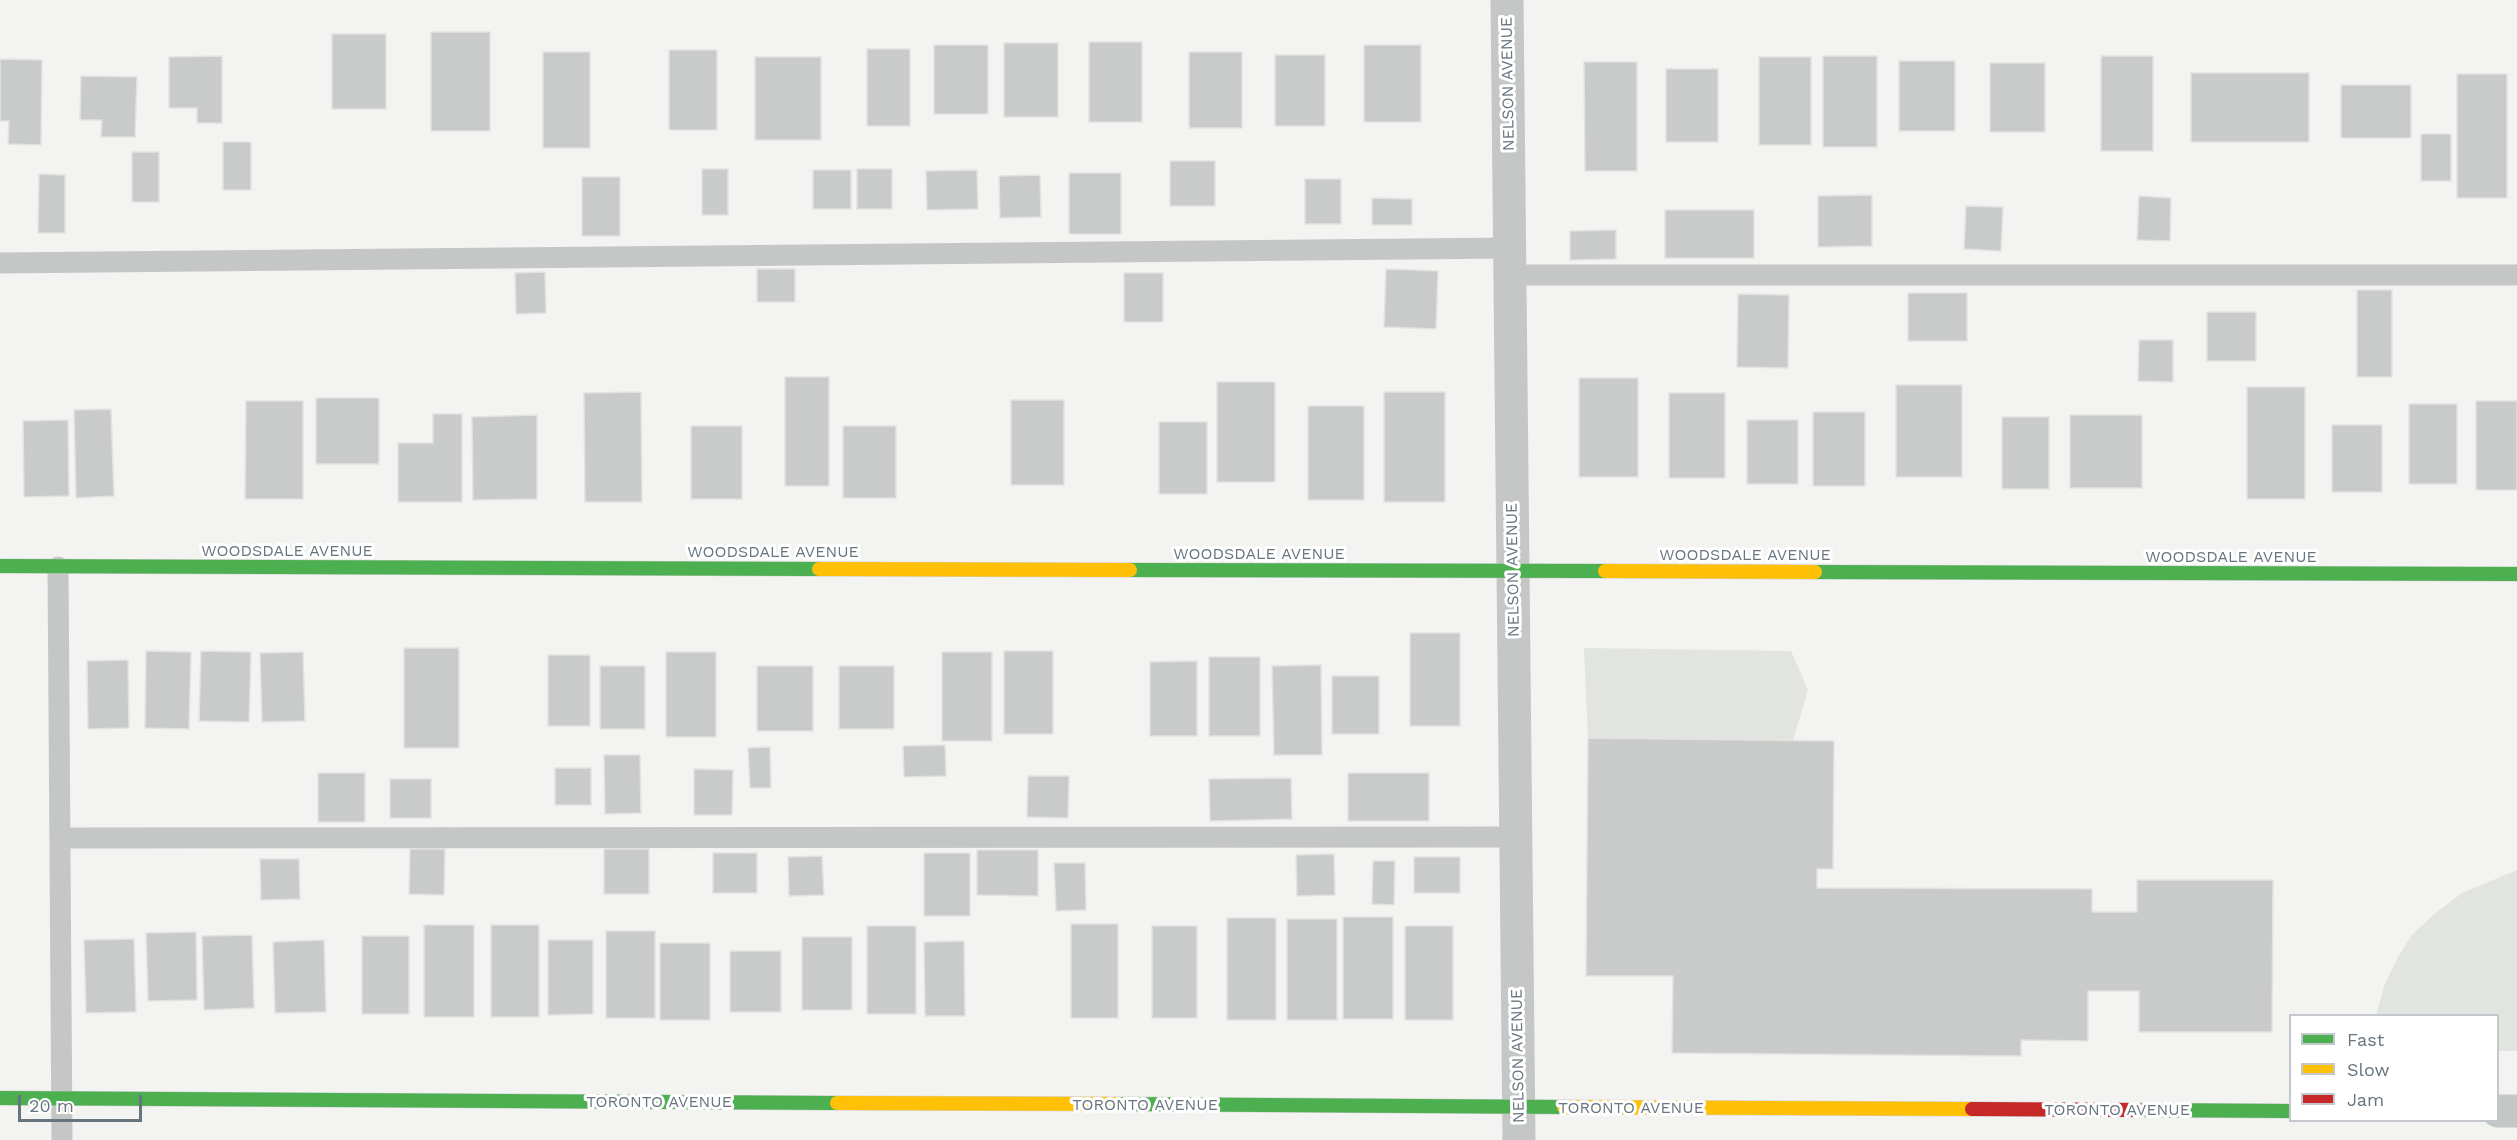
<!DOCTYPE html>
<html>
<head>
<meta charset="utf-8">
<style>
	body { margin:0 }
	#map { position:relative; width:2517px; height:1140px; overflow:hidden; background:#f3f3f1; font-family:"Work Sans",sans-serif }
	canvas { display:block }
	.legend { position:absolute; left:2289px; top:1014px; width:210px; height:108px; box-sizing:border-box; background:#fff; border:2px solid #c2c8cb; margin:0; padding:8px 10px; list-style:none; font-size:18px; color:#67757e }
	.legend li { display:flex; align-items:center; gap:12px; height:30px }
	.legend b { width:30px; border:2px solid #c2c8cb }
	.scale { position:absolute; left:18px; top:1095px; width:124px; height:27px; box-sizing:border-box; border:3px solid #67757e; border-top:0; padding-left:8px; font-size:18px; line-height:21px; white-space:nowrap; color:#67757e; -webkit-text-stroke:4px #fff; paint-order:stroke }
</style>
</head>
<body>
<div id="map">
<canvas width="2517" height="1140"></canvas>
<ul class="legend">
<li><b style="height:8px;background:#4caf50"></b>Fast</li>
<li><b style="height:8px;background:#ffc107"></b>Slow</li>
<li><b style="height:8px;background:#c62828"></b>Jam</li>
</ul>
<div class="scale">20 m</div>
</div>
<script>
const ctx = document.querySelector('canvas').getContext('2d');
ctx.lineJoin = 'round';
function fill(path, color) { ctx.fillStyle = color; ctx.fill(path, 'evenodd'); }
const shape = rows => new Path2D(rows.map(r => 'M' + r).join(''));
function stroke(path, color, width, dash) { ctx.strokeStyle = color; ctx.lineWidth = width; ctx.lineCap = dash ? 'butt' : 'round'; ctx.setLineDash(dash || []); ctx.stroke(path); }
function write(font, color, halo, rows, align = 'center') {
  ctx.font = font + ' "Work Sans",sans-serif'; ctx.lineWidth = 6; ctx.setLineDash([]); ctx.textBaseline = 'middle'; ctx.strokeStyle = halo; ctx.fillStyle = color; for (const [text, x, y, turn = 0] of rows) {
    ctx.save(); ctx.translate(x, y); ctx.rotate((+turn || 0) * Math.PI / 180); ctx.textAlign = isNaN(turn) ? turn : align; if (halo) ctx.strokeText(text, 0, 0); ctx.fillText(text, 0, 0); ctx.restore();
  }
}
fill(shape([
	[1584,648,1791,651,1808,690,1793,740,1588,738],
	[2517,870,2517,1051,2498,1051,2498,1016,2376,1015,2385,984,2398,957,2411,936,2433,915,2462,893]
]), '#e1e4df');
const building = shape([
	[431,32,490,32,490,131,431,131,431,32],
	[332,34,386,34,386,109,332,109,332,34],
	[1089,42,1142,42,1142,122,1089,122,1089,42],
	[1004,43,1058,43,1058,117,1004,117,1004,43],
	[934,45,988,45,988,114,934,114,934,45],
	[1364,45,1421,45,1421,122,1364,122,1364,45],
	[867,49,910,49,910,126,867,126,867,49],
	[669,50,717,50,717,130,669,130,669,50],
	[543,52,590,52,590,148,543,148,543,52],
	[1189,52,1242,52,1242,128,1189,128,1189,52],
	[1275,55,1325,55,1325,126,1275,126,1275,55],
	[222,56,222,123,197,123,197,108,169,108,169,57,222,56],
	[1823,56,1877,56,1877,147,1823,147,1823,56],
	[2101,56,2153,56,2153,151,2101,151,2101,56],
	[755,57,821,57,821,140,755,140,755,57],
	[1759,57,1811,57,1811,145,1759,145,1759,57],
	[0,59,42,60,41,145,8,144,9,121,0,121,0,59],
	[1899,61,1955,61,1955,131,1899,131,1899,61],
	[1584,62,1637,62,1637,171,1585,171,1584,62],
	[1990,63,2045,63,2045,132,1990,132,1990,63],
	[1666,69,1718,69,1718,142,1666,142,1666,69],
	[2191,73,2309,73,2309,142,2191,142,2191,73],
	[2457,74,2507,74,2507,198,2457,198,2457,74],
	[81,76,137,77,135,137,101,137,102,120,80,120,81,76],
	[2341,85,2411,85,2411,138,2341,138,2341,85],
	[2421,134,2451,134,2451,181,2421,181,2421,134],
	[223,142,251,142,251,190,223,190,223,142],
	[132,152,159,152,159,202,132,202,132,152],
	[1170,161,1215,161,1215,206,1170,206,1170,161],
	[702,169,728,169,728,215,702,215,702,169],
	[857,169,892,169,892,209,857,209,857,169],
	[813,170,851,170,851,209,813,209,813,170],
	[977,170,978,209,927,210,926,171,977,170],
	[1069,173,1121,173,1121,234,1069,234,1069,173],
	[39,174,65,175,65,233,38,233,39,174],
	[1040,175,1041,217,1000,218,999,176,1040,175],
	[582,177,620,177,620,236,582,236,582,177],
	[1305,179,1341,179,1341,224,1305,224,1305,179],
	[1872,195,1872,246,1818,247,1818,196,1872,195],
	[2139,196,2171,198,2170,241,2137,240,2139,196],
	[1372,198,1412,199,1412,225,1372,225,1372,198],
	[1966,206,2003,207,2001,251,1964,249,1966,206],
	[1665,210,1754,210,1754,258,1665,258,1665,210],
	[1616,230,1616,259,1570,260,1570,231,1616,230],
	[757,269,795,269,795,302,757,302,757,269],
	[1386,269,1438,271,1436,329,1384,327,1386,269],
	[545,272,546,313,516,314,515,273,545,272],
	[1124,273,1163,273,1163,322,1124,322,1124,273],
	[2357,290,2392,290,2392,377,2357,377,2357,290],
	[1908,293,1967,293,1967,341,1908,341,1908,293],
	[1738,294,1789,295,1788,368,1737,367,1738,294],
	[2207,312,2256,312,2256,361,2207,361,2207,312],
	[2139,340,2173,340,2173,382,2138,381,2139,340],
	[785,377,829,377,829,486,785,486,785,377],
	[1579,378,1638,378,1638,477,1579,477,1579,378],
	[1217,382,1275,382,1275,482,1217,482,1217,382],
	[1896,385,1962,385,1962,477,1896,477,1896,385],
	[2247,387,2305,387,2305,499,2247,499,2247,387],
	[641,392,642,502,585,502,584,393,641,392],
	[1384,392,1445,392,1445,502,1384,502,1384,392],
	[1669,393,1725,393,1725,478,1669,478,1669,393],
	[316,398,379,398,379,464,316,464,316,398],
	[1011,400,1064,400,1064,485,1011,485,1011,400],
	[246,401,303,401,303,499,245,499,246,401],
	[2476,401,2517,401,2517,490,2476,490,2476,401],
	[2409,404,2457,404,2457,484,2409,484,2409,404],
	[1308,406,1364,406,1364,500,1308,500,1308,406],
	[111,409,114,496,76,498,74,410,111,409],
	[1813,412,1865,412,1865,486,1813,486,1813,412],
	[433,414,462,414,462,502,398,502,398,443,433,443,433,414],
	[537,415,537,499,473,500,472,417,537,415],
	[2070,415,2142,415,2142,488,2070,488,2070,415],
	[2002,417,2049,417,2049,489,2002,489,2002,417],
	[68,420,69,496,24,497,23,421,68,420],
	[1747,420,1798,420,1798,484,1747,484,1747,420],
	[1159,422,1207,422,1207,494,1159,494,1159,422],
	[2332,425,2382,425,2382,492,2332,492,2332,425],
	[691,426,742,426,742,499,691,499,691,426],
	[843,426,896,426,896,498,843,498,843,426],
	[1410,633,1460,633,1460,726,1410,726,1410,633],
	[404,648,459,648,459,748,404,748,404,648],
	[146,651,191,652,189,729,145,728,146,651],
	[201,651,251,652,249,722,199,721,201,651],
	[1004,651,1053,651,1053,734,1004,734,1004,651],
	[303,652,305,721,262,722,260,653,303,652],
	[666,652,716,652,716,737,666,737,666,652],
	[942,652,992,652,992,741,942,741,942,652],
	[548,655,590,655,590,726,548,726,548,655],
	[1209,657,1260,657,1260,736,1209,736,1209,657],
	[128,660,129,728,88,729,87,661,128,660],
	[1197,661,1197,736,1150,736,1150,662,1197,661],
	[1321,665,1322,755,1274,755,1272,666,1321,665],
	[600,666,645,666,645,729,600,729,600,666],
	[757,666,813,666,813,731,757,731,757,666],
	[839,666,894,666,894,729,839,729,839,666],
	[1332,676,1379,676,1379,734,1332,734,1332,676],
	[1588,738,1834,741,1833,869,1817,869,1817,888,2092,889,2092,912,2137,912,2137,880,2273,880,2272,1032,2139,1032,2139,991,2088,991,2088,1041,2021,1040,2021,1056,1672,1053,1673,976,1586,976,1588,738],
	[945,745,946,776,904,777,903,746,945,745],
	[770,747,771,788,750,788,748,748,770,747],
	[604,755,640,755,641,813,605,814,604,755],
	[555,768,591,768,591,805,555,805,555,768],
	[694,769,733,770,732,815,694,815,694,769],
	[318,773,365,773,365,822,318,822,318,773],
	[1348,773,1429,773,1429,821,1348,821,1348,773],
	[1028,776,1069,776,1068,818,1027,817,1028,776],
	[1291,778,1292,819,1210,821,1209,779,1291,778],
	[390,779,431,779,431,818,390,818,390,779],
	[410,849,445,849,444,895,409,894,410,849],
	[604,849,649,849,649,894,604,894,604,849],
	[977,850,1038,850,1038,896,977,895,977,850],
	[713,853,757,853,757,893,713,893,713,853],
	[924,853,970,853,970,916,924,916,924,853],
	[1334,854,1335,895,1297,896,1296,855,1334,854],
	[822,856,824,895,789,896,788,857,822,856],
	[1414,857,1460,857,1460,893,1414,893,1414,857],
	[260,859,299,859,300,899,261,900,260,859],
	[1373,861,1395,861,1394,905,1372,904,1373,861],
	[1054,863,1085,863,1086,910,1056,911,1054,863],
	[1343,917,1393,917,1393,1019,1343,1019,1343,917],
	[1227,918,1276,918,1276,1020,1227,1020,1227,918],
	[1287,919,1337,919,1337,1020,1287,1020,1287,919],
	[1071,924,1118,924,1118,1018,1071,1018,1071,924],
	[424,925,474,925,474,1017,424,1017,424,925],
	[491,925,539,925,539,1017,491,1017,491,925],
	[867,926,916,926,916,1014,867,1014,867,926],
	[1152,926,1197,926,1197,1018,1152,1018,1152,926],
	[1405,926,1453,926,1453,1020,1405,1020,1405,926],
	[606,931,655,931,655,1018,606,1018,606,931],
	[196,932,197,1000,148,1001,146,933,196,932],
	[252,935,254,1008,204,1010,202,936,252,935],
	[362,936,409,936,409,1014,362,1014,362,936],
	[802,937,852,937,852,1010,802,1010,802,937],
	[134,939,136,1012,86,1013,84,940,134,939],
	[324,940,326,1012,275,1013,273,942,324,940],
	[548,940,593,940,593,1014,548,1015,548,940],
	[964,941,965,1016,925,1016,924,942,964,941],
	[660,943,710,943,710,1020,660,1020,660,943],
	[730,951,781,951,781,1012,730,1012,730,951]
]);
fill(building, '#c9caca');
stroke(building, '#e2e2e1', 1.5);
const fast = shape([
	[0,566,819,569],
	[1130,570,1605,571],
	[1815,572,2517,574],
	[0,1098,837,1103],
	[1118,1104,1564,1107],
	[2138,1110,2290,1111]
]);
const slow = shape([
	[819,569,1130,570],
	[1605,571,1815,572],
	[837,1103,1118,1104],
	[1564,1107,1972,1109]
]);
const jam = shape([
	[1972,1109,2138,1110]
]);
stroke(fast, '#cfcfcf', 15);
stroke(slow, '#cfcfcf', 15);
stroke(jam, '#cfcfcf', 15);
stroke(shape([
	[0,263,1510,248],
	[1510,275,2517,275],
	[58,567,62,1140],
	[60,838,1516,837]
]), '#c5c7c7', 21);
stroke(shape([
	[1507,0,1519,1140],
	[2498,1111,2517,1111]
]), '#c5c7c7', 33);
stroke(fast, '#4caf50', 14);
stroke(slow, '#ffc107', 14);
stroke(jam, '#c62828', 14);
write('16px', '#67757e', '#fff', [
	["NELSON AVENUE",1508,84,-91],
	["WOODSDALE AVENUE",287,551],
	["WOODSDALE AVENUE",773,552],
	["WOODSDALE AVENUE",1259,554],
	["WOODSDALE AVENUE",1745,555],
	["WOODSDALE AVENUE",2231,557],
	["NELSON AVENUE",1513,570,-91],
	["NELSON AVENUE",1518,1056,-91],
	["TORONTO AVENUE",659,1102],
	["TORONTO AVENUE",1145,1105],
	["TORONTO AVENUE",1631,1108],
	["TORONTO AVENUE",2117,1110]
]);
</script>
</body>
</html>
